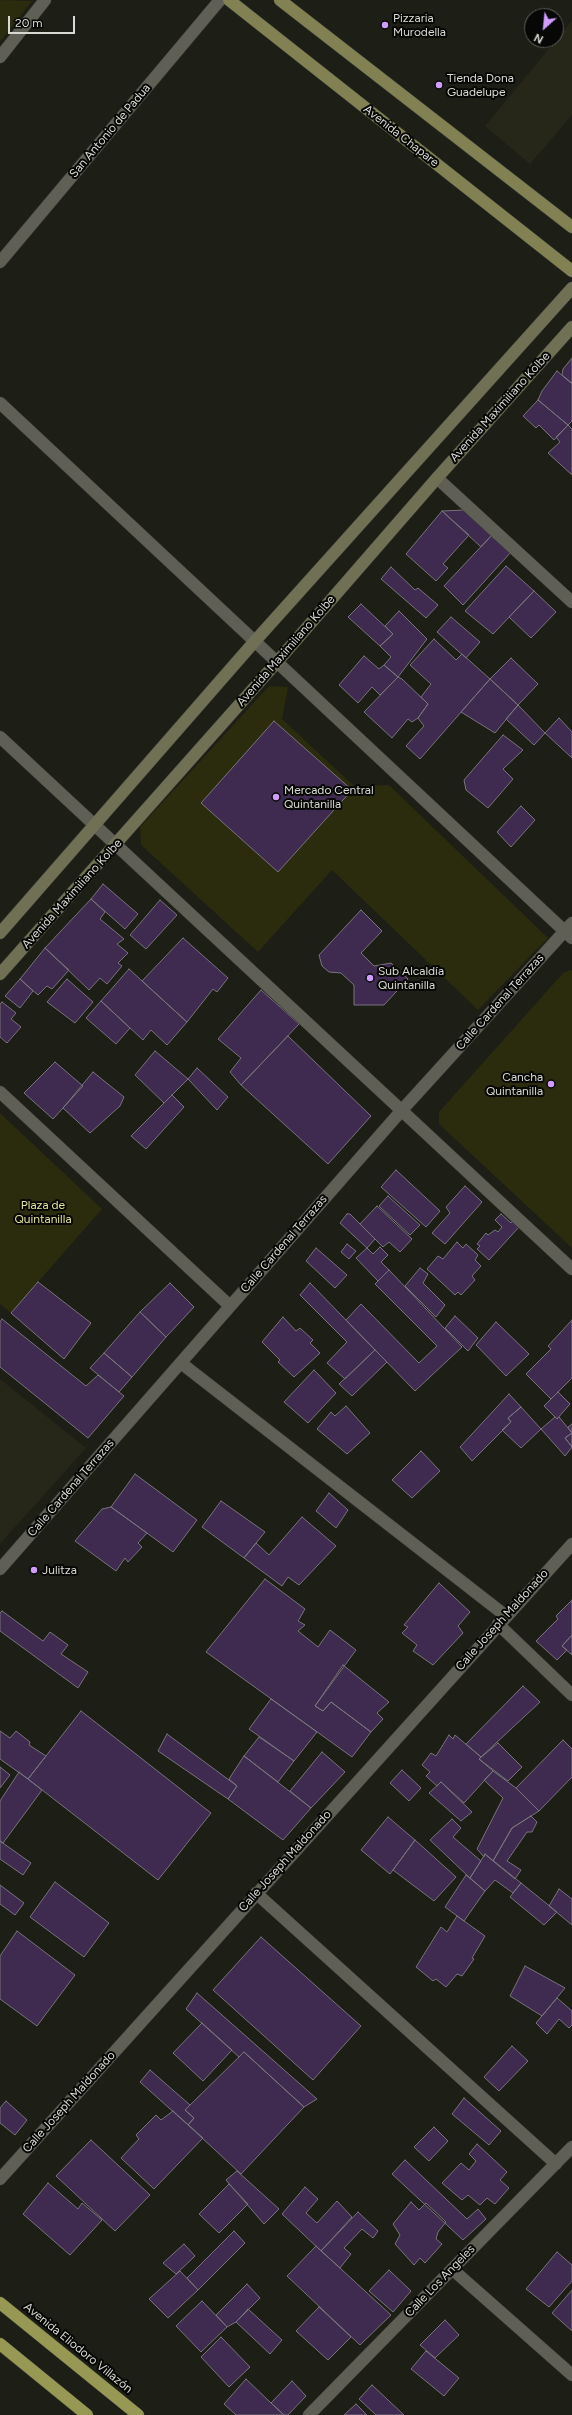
<!DOCTYPE html>
<html>
<head>
<meta charset="utf-8">
<style>
	body { margin:0 }
	#map { position:relative; width:572px; height:2415px; overflow:hidden; background:#1d1e16; font-family:Figtree,sans-serif }
	canvas { display:block }
	.north { position:absolute; left:524px; top:8px; width:40px; height:40px; box-sizing:border-box; background:#070805; border:1px solid #5b5c58; border-radius:50%; rotate:207deg; font-size:11px; font-weight:700; line-height:16px; text-align:center; color:#d9d9d4 }
	.north::after { content:''; display:block; margin:auto; width:14px; height:18px; background:#d09dff; clip-path:polygon(50% 0,100% 100%,50% 72%,0 100%) }
	.scale { position:absolute; left:8px; top:16px; width:67px; height:18px; box-sizing:border-box; border:2px solid #d9d9d4; border-top:0; padding-left:5px; font-size:12px; line-height:14px; white-space:nowrap; color:#d9d9d4; -webkit-text-stroke:3px #070805; paint-order:stroke }
</style>
</head>
<body>
<div id="map">
<canvas width="572" height="2415"></canvas>
<div class="north">N</div>
<div class="scale">20 m</div>
</div>
<script>
const ctx = document.querySelector('canvas').getContext('2d');
ctx.lineJoin = 'round';
function fill(path, color) { ctx.fillStyle = color; ctx.fill(path, 'evenodd'); }
const shape = rows => new Path2D(rows.map(r => 'M' + r).join(''));
function stroke(path, color, width, dash) { ctx.strokeStyle = color; ctx.lineWidth = width; ctx.lineCap = dash ? 'butt' : 'round'; ctx.setLineDash(dash || []); ctx.stroke(path); }
function write(font, color, halo, rows, align = 'center') {
  ctx.font = font + ' Figtree,sans-serif'; ctx.lineWidth = 4; ctx.setLineDash([]); ctx.textBaseline = 'middle'; ctx.strokeStyle = halo; ctx.fillStyle = color; for (const [text, x, y, turn = 0] of rows) {
    ctx.save(); ctx.translate(x, y); ctx.rotate((+turn || 0) * Math.PI / 180); ctx.textAlign = isNaN(turn) ? turn : align; if (halo) ctx.strokeText(text, 0, 0); ctx.fillText(text, 0, 0); ctx.restore();
  }
}
fill(shape([
	[572,21,572,115,530,164,485,126],
	[0,1379,86,1448,0,1544]
]), '#272719');
fill(shape([
	[0,0,32,1,0,42],
	[269,686,288,687,282,719,354,786,389,785,548,938,478,1010,332,870,258,952,141,845,140,827],
	[572,970,572,1248,439,1124,439,1112,564,972],
	[0,1113,102,1209,11,1313,0,1304]
]), '#2b2b0e');
const building = shape([
	[572,358,572,383,562,375,563,369,572,358],
	[557,371,572,384,572,421,568,425,538,400,542,391,557,371],
	[538,400,568,425,554,440,539,425,536,428,523,416,538,400],
	[568,425,572,429,572,475,548,453,560,442,556,437,568,425],
	[465,510,491,536,481,547,442,511,465,510],
	[442,511,469,535,443,564,448,568,436,581,406,554,442,511],
	[491,536,511,552,463,605,444,586,491,536],
	[506,566,534,591,493,634,465,611,506,566],
	[391,567,415,590,418,588,438,605,426,618,381,579,391,567],
	[534,591,556,612,531,638,509,617,534,591],
	[361,604,393,634,380,646,348,617,361,604],
	[399,611,427,639,398,677,384,665,391,657,380,646,393,634,385,626,399,611],
	[451,617,480,642,466,658,437,632,451,617],
	[434,639,456,660,462,654,490,679,420,759,406,746,424,726,418,718,428,704,421,697,431,684,410,665,434,639],
	[364,656,379,669,384,665,398,677,380,695,372,687,358,703,339,685,364,656],
	[511,658,538,684,518,705,490,679,511,658],
	[398,677,402,679,428,704,418,718,412,722,408,719,392,738,364,712,398,677],
	[490,679,518,705,495,733,461,712,490,679],
	[518,705,545,733,534,745,506,719,518,705],
	[559,718,572,732,572,758,545,733,559,718],
	[274,721,352,790,278,872,201,803,274,721],
	[503,735,523,750,503,769,513,779,488,808,466,790,464,780,503,735],
	[521,806,535,820,511,847,497,832,521,806],
	[103,884,138,914,125,929,91,899,103,884],
	[91,899,105,912,100,919,124,939,117,944,128,953,118,963,122,966,107,984,100,978,89,990,45,948,91,899],
	[160,900,177,915,146,949,130,935,160,900],
	[361,910,382,931,361,953,374,966,391,963,408,979,384,1005,354,1005,354,985,341,973,329,972,322,966,319,955,361,910],
	[183,938,228,978,217,992,213,989,187,1022,142,981,183,938],
	[45,948,69,970,52,989,47,986,38,995,20,979,45,948],
	[129,969,187,1022,167,1045,151,1030,143,1040,101,1001,129,969],
	[20,979,33,991,20,1008,5,996,20,979],
	[67,979,93,1002,75,1023,47,1002,67,979],
	[261,990,299,1024,241,1085,230,1072,241,1058,218,1039,261,990],
	[101,1001,130,1028,116,1044,86,1018,101,1001],
	[2,1002,16,1013,11,1019,21,1027,7,1043,0,1037,0,1004,2,1002],
	[288,1036,371,1116,328,1164,241,1085,288,1036],
	[155,1051,188,1079,164,1103,135,1075,155,1051],
	[55,1062,83,1086,53,1119,24,1093,55,1062],
	[197,1068,228,1097,217,1110,188,1079,197,1068],
	[93,1072,124,1097,120,1106,90,1133,63,1108,93,1072],
	[172,1095,184,1107,146,1149,131,1136,172,1095],
	[396,1170,440,1211,426,1227,381,1187,396,1170],
	[465,1186,482,1202,445,1244,432,1233,450,1213,446,1207,465,1186],
	[388,1196,420,1225,410,1235,379,1206,388,1196],
	[377,1206,412,1239,400,1252,389,1242,383,1247,360,1224,377,1206],
	[347,1214,350,1214,375,1239,367,1248,340,1223,347,1214],
	[501,1214,511,1223,512,1221,519,1227,489,1260,477,1249,480,1246,477,1244,486,1233,488,1235,495,1230,498,1232,502,1227,495,1220,501,1214],
	[457,1242,463,1248,466,1244,478,1255,475,1260,481,1266,472,1276,475,1280,461,1295,458,1292,455,1295,427,1269,438,1256,443,1259,457,1242],
	[347,1244,356,1251,349,1259,341,1252,347,1244],
	[380,1247,388,1255,381,1262,389,1270,378,1281,356,1258,367,1248,373,1254,380,1247],
	[316,1248,347,1275,335,1288,306,1261,316,1248],
	[420,1268,428,1274,423,1283,445,1305,436,1317,405,1286,420,1268],
	[389,1270,462,1347,415,1391,346,1320,361,1304,419,1363,437,1346,375,1284,389,1270],
	[38,1282,91,1323,64,1359,11,1313,38,1282],
	[170,1283,194,1307,166,1337,140,1312,170,1283],
	[310,1283,375,1350,345,1379,327,1363,347,1342,300,1295,310,1283],
	[140,1312,166,1337,132,1377,104,1353,140,1312],
	[455,1316,478,1338,468,1351,445,1328,455,1316],
	[283,1317,296,1331,300,1328,313,1340,310,1343,320,1353,294,1377,278,1362,280,1360,262,1342,283,1317],
	[2,1319,86,1386,98,1375,124,1396,88,1438,0,1367,0,1322,2,1319],
	[572,1320,572,1378,551,1399,526,1374,551,1349,548,1346,572,1320],
	[496,1322,529,1354,506,1376,476,1345,496,1322],
	[375,1350,387,1362,352,1396,339,1384,375,1350],
	[104,1353,132,1377,119,1392,90,1368,104,1353],
	[314,1370,336,1393,308,1423,284,1402,314,1370],
	[558,1392,570,1404,557,1419,544,1406,558,1392],
	[509,1394,521,1407,508,1418,511,1422,472,1461,460,1447,509,1394],
	[346,1406,370,1433,347,1454,317,1429,331,1412,335,1416,346,1406],
	[521,1407,541,1429,521,1448,502,1430,511,1422,508,1418,521,1407],
	[555,1417,557,1419,559,1417,572,1433,565,1438,572,1447,565,1456,541,1429,555,1417],
	[572,1424,572,1447,565,1438,572,1433,568,1427,572,1424],
	[421,1451,440,1471,412,1498,392,1480,421,1451],
	[135,1474,197,1520,173,1552,111,1507,135,1474],
	[329,1493,348,1510,336,1528,316,1511,329,1493],
	[221,1501,265,1532,244,1558,202,1527,221,1501],
	[111,1507,147,1533,138,1543,142,1547,128,1562,125,1558,116,1571,75,1541,102,1509,111,1507],
	[302,1517,336,1546,299,1585,288,1577,282,1586,244,1558,256,1543,269,1555,302,1517],
	[265,1579,305,1609,298,1621,305,1625,298,1631,318,1647,330,1630,356,1650,315,1706,323,1711,331,1702,371,1732,352,1757,206,1652,265,1579],
	[439,1583,470,1612,458,1626,463,1633,433,1665,413,1651,417,1645,402,1633,408,1627,404,1625,439,1583],
	[572,1600,572,1635,562,1646,567,1650,557,1660,536,1641,558,1619,556,1616,572,1600],
	[2,1611,43,1641,50,1632,68,1645,61,1654,88,1672,78,1688,0,1631,0,1613,2,1611],
	[572,1635,572,1655,562,1646,572,1635],
	[343,1665,389,1702,377,1713,383,1719,371,1732,331,1702,323,1711,315,1706,343,1665],
	[523,1686,540,1702,481,1757,466,1744,523,1686],
	[271,1699,317,1732,294,1761,249,1729,271,1699],
	[81,1711,211,1813,158,1880,28,1779,81,1711],
	[0,1731,10,1738,16,1731,30,1742,29,1745,46,1756,28,1779,0,1759,0,1731],
	[167,1734,237,1786,228,1799,158,1751,167,1734],
	[449,1735,453,1739,455,1735,481,1757,479,1759,493,1771,464,1803,441,1782,437,1786,426,1776,430,1772,422,1765,431,1753,436,1756,449,1735],
	[259,1737,294,1761,278,1782,244,1756,259,1737],
	[563,1740,572,1749,572,1777,539,1811,516,1788,563,1740],
	[498,1743,522,1767,508,1781,479,1759,498,1743],
	[322,1752,345,1772,311,1808,290,1791,322,1752],
	[244,1756,311,1808,283,1840,228,1799,237,1786,229,1779,244,1756],
	[0,1767,10,1775,0,1788,0,1767],
	[402,1770,421,1788,409,1801,390,1783,402,1770],
	[493,1771,516,1788,539,1811,512,1828,493,1861,485,1854,484,1857,477,1849,503,1798,484,1780,493,1771],
	[19,1772,42,1790,3,1843,0,1841,0,1801,19,1772],
	[441,1782,472,1812,461,1821,429,1793,441,1782],
	[531,1816,537,1822,532,1832,527,1832,507,1861,521,1870,515,1879,493,1861,512,1828,531,1816],
	[388,1817,415,1840,390,1874,361,1850,388,1817],
	[452,1819,461,1828,453,1837,481,1861,470,1878,430,1840,452,1819],
	[415,1840,456,1877,434,1901,393,1870,415,1840],
	[0,1841,31,1863,23,1875,0,1859,0,1841],
	[485,1854,521,1883,513,1893,495,1880,485,1891,470,1878,485,1854],
	[466,1875,485,1891,464,1921,445,1907,466,1875],
	[55,1882,109,1923,84,1957,30,1917,55,1882],
	[521,1883,557,1912,544,1925,510,1897,521,1883],
	[0,1885,24,1903,15,1915,0,1904,0,1885],
	[559,1889,572,1899,572,1925,549,1906,559,1889],
	[457,1916,485,1936,472,1958,474,1959,462,1976,457,1974,446,1987,436,1979,433,1981,416,1967,441,1927,447,1932,457,1916],
	[17,1931,75,1975,37,2026,0,1999,0,1956,17,1931],
	[261,1937,361,2026,313,2080,213,1990,261,1937],
	[525,1966,565,1988,542,2016,510,1996,525,1966],
	[197,1993,317,2099,304,2107,244,2052,239,2057,186,2009,197,1993],
	[557,1998,572,2011,572,2025,569,2028,559,2019,547,2034,536,2023,557,1998],
	[202,2023,232,2050,203,2081,173,2053,202,2023],
	[512,2046,528,2061,499,2091,484,2077,512,2046],
	[244,2052,304,2107,241,2174,188,2125,194,2118,185,2110,244,2052],
	[150,2070,190,2105,185,2110,194,2118,188,2125,140,2082,150,2070],
	[464,2098,501,2131,489,2145,452,2114,464,2098],
	[6,2101,27,2120,15,2135,0,2123,0,2108,6,2101],
	[173,2111,203,2138,154,2189,121,2158,139,2139,136,2135,156,2115,161,2120,173,2111],
	[434,2127,448,2141,429,2161,414,2147,434,2127],
	[91,2140,150,2195,115,2231,56,2176,91,2140],
	[477,2144,507,2172,500,2180,509,2188,495,2204,487,2198,480,2205,468,2195,462,2200,442,2183,461,2163,469,2170,476,2161,469,2154,477,2144],
	[405,2160,467,2219,478,2209,486,2219,463,2240,392,2174,405,2160],
	[237,2171,279,2209,264,2224,226,2180,237,2171],
	[48,2183,78,2209,82,2203,102,2220,70,2255,23,2214,48,2183],
	[229,2184,248,2204,219,2233,199,2214,229,2184],
	[305,2187,318,2199,306,2213,317,2223,337,2201,352,2217,321,2251,282,2214,305,2187],
	[411,2202,419,2210,426,2203,446,2222,438,2232,436,2239,442,2244,425,2263,420,2258,414,2265,395,2244,400,2235,393,2224,411,2202],
	[358,2212,378,2231,373,2238,362,2229,344,2248,351,2254,340,2268,321,2251,358,2212],
	[234,2231,245,2243,198,2290,187,2278,234,2231],
	[184,2244,195,2256,176,2274,163,2263,184,2244],
	[316,2246,391,2315,360,2345,287,2276,316,2246],
	[557,2252,572,2265,572,2281,549,2307,526,2289,557,2252],
	[389,2270,411,2291,393,2312,369,2291,389,2270],
	[180,2271,198,2290,168,2318,149,2299,180,2271],
	[247,2284,260,2298,236,2322,227,2327,216,2315,247,2284],
	[572,2290,572,2331,552,2313,572,2290],
	[202,2301,227,2327,201,2352,176,2326,202,2301],
	[319,2307,351,2337,328,2360,296,2331,319,2307],
	[248,2309,282,2340,270,2354,236,2322,248,2309],
	[445,2320,459,2335,435,2358,420,2345,445,2320],
	[221,2337,250,2367,229,2387,201,2357,221,2337],
	[426,2351,459,2378,444,2396,411,2369,426,2351],
	[246,2379,271,2403,284,2415,236,2415,224,2404,246,2379],
	[292,2381,306,2396,288,2415,284,2415,271,2403,292,2381],
	[372,2385,404,2415,376,2415,359,2399,372,2385],
	[356,2404,367,2415,344,2415,356,2404]
]);
fill(building, '#3e2b4f');
stroke(building, '#78737c', 1);
const street = shape([
	[0,57,45,0],
	[0,262,220,0],
	[0,403,572,938],
	[437,478,572,602],
	[0,737,572,1269],
	[0,1092,230,1306],
	[181,1363,506,1616],
	[0,1569,402,1110,572,923],
	[498,1624,572,1695],
	[256,1893,556,2164],
	[0,2179,572,1544],
	[452,2269,572,2375],
	[309,2415,572,2147]
]);
const secondary = shape([
	[0,933,255,641,572,288],
	[0,974,277,662,437,478,572,327]
]);
const primary = shape([
	[229,0,572,271],
	[280,0,572,227]
]);
const highway = shape([
	[0,2303,138,2415],
	[0,2344,87,2415]
]);
stroke(street, '#3a3a35', 13);
stroke(secondary, '#3a3a35', 13);
stroke(primary, '#3a3a35', 13);
stroke(highway, '#3a3a35', 13);
stroke(street, '#5f5f56', 12);
stroke(secondary, '#707055', 12);
stroke(primary, '#818154', 12);
stroke(highway, '#979853', 12);
for (const [x, y, r, color] of [
	[385,25,4,"#d09dff"],
	[439,85,4,"#d09dff"],
	[276,797,4,"#d09dff"],
	[370,978,4,"#d09dff"],
	[551,1084,4,"#d09dff"],
	[34,1570,4,"#d09dff"]
]) { const dot = new Path2D(); dot.arc(x, y, r, 0, 2 * Math.PI); ctx.fillStyle = color; ctx.fill(dot); stroke(dot, '#070805', 1.5); }
write('12px', '#d9d9d4', '#070805', [
	["Pizzaria",393,18],
	["Murodella",393,32],
	["Tienda Dona",447,78],
	["Guadelupe",447,92],
	["Mercado Central",284,790],
	["Quintanilla",284,804],
	["Sub Alcaldía",378,971],
	["Quintanilla",378,985],
	["Cancha",543,1077,"right"],
	["Quintanilla",543,1091,"right"],
	["Julitza",42,1570]
], 'left');
write('12px', '#d9d9d4', '#070805', [
	["San Antonio de Padua",110,131,-50],
	["Avenida Chapare",401,136,38],
	["Avenida Maximiliano Kolbe",500,407,-48],
	["Avenida Maximiliano Kolbe",286,651,-49],
	["Avenida Maximiliano Kolbe",72,894,-48],
	["Calle Cardenal Terrazas",500,1002,-48],
	["Calle Cardenal Terrazas",284,1244,-49],
	["Calle Cardenal Terrazas",71,1488,-49],
	["Calle Joseph Maldonado",502,1620,-48],
	["Calle Joseph Maldonado",285,1861,-48],
	["Calle Joseph Maldonado",69,2102,-48],
	["Calle Los Angeles",440,2281,-46],
	["Avenida Eliodoro Villazón",78,2348,39]
]);
write('12px', '#e0e197', '#070805', [
	["Plaza de",43,1205],
	["Quintanilla",43,1219]
]);
</script>
</body>
</html>
